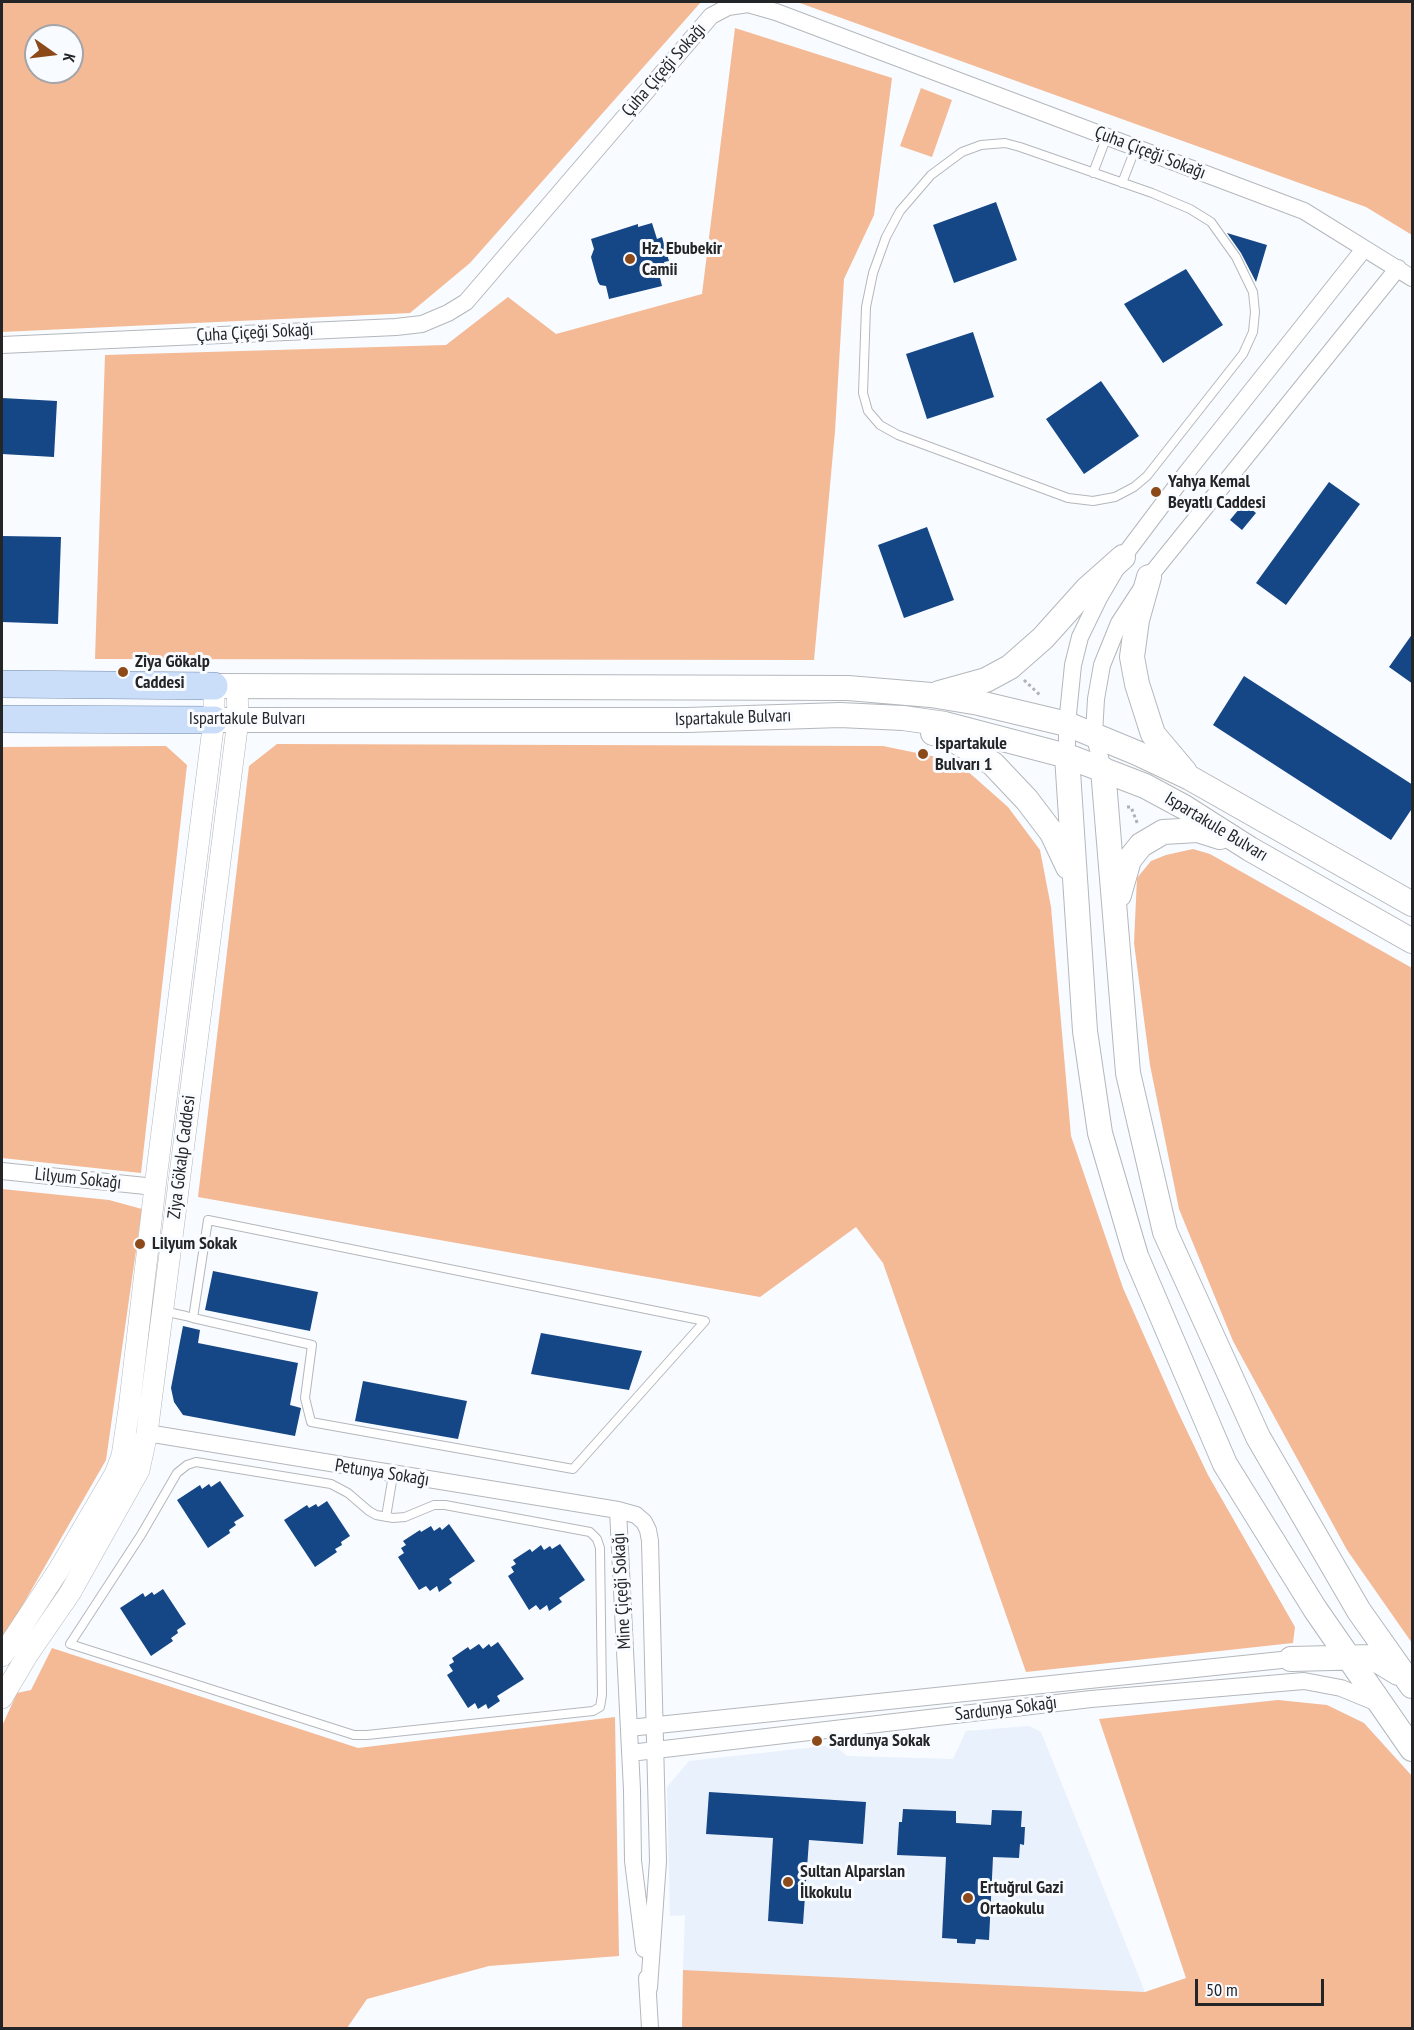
<!DOCTYPE html>
<html>
<head>
<meta charset="utf-8">
<style>
	body { margin:0 }
	#map { position:relative; width:1414px; height:2030px; overflow:hidden; background:#f8fbff; font-family:"PT Sans Narrow",sans-serif }
	canvas { display:block }
	.frame { position:absolute; inset:0; border:3px solid #242527; pointer-events:none }
	.north { position:absolute; left:24px; top:24px; width:60px; height:60px; box-sizing:border-box; background:#f8fbff; border:2px solid #a3a5a9; border-radius:50%; rotate:104deg; font-size:16px; font-weight:700; line-height:24px; text-align:center; color:#242527 }
	.north::after { content:''; display:block; margin:auto; width:21px; height:27px; background:#8c4919; clip-path:polygon(50% 0,100% 100%,50% 72%,0 100%) }
	.scale { position:absolute; left:1195px; top:1979px; width:129px; height:27px; box-sizing:border-box; border:3px solid #242527; border-top:0; padding-left:8px; font-size:18px; line-height:21px; white-space:nowrap; color:#242527; -webkit-text-stroke:4px #f8fbff; paint-order:stroke }
</style>
</head>
<body>
<div id="map">
<canvas width="1414" height="2030"></canvas>
<div class="frame"></div>
<div class="north">K</div>
<div class="scale">50 m</div>
</div>
<script>
const ctx = document.querySelector('canvas').getContext('2d');
ctx.lineJoin = 'round';
function fill(path, color) { ctx.fillStyle = color; ctx.fill(path, 'evenodd'); }
const shape = rows => new Path2D(rows.map(r => 'M' + r).join(''));
function stroke(path, color, width, dash) { ctx.strokeStyle = color; ctx.lineWidth = width; ctx.lineCap = dash ? 'butt' : 'round'; ctx.setLineDash(dash || []); ctx.stroke(path); }
function write(font, color, halo, rows, align = 'center') {
  ctx.font = font + ' "PT Sans Narrow",sans-serif'; ctx.lineWidth = 6; ctx.setLineDash([]); ctx.textBaseline = 'middle'; ctx.strokeStyle = halo; ctx.fillStyle = color; for (const [text, x, y, turn = 0] of rows) {
    ctx.save(); ctx.translate(x, y); ctx.rotate((+turn || 0) * Math.PI / 180); ctx.textAlign = isNaN(turn) ? turn : align; if (halo) ctx.strokeText(text, 0, 0); ctx.fillText(text, 0, 0); ctx.restore();
  }
}
fill(shape([
	[1029,1726,1041,1732,1145,1992,683,1970,685,1915,670,1916,667,1787,689,1761,834,1745,847,1756,953,1759,966,1731]
]), '#e9f1fc');
fill(shape([
	[2,2,701,2,470,263,410,313,2,332],
	[36,36,72,36,72,72,36,72],
	[797,2,1412,2,1412,235,1366,207],
	[735,28,892,78,874,215,844,279,835,431,814,660,95,659,105,355,446,345,508,297,556,334,702,294],
	[921,88,952,100,932,157,900,146],
	[277,744,883,746,956,761,1008,807,1040,850,1051,907,1071,1136,1123,1288,1177,1410,1208,1475,1295,1627,1293,1643,1026,1672,883,1263,856,1227,760,1297,198,1197,249,766],
	[166,746,187,765,141,1173,2,1158,2,747],
	[1193,849,1210,854,1412,968,1412,1643,1347,1550,1233,1341,1179,1209,1150,1065,1134,943,1137,878,1151,861,1166,855],
	[2,1189,109,1200,142,1209,106,1460,2,1641],
	[52,1648,358,1748,615,1717,619,1956,489,1966,367,1999,347,2028,2,2028,2,1726,17,1693,31,1690],
	[1278,1700,1327,1705,1364,1723,1412,1776,1412,2028,682,2028,683,1970,1145,1992,1186,1978,1099,1719]
]), '#f4b995');
fill(shape([
	[996,202,1017,260,954,283,933,225],
	[652,223,657,239,662,237,669,261,664,262,668,276,660,278,662,286,609,299,606,286,600,285,598,282,591,257,594,249,591,239,638,224,638,227],
	[1227,233,1267,245,1256,282,1241,253],
	[1186,269,1223,325,1163,363,1124,304],
	[973,332,994,397,927,419,906,354],
	[1101,381,1139,436,1084,474,1046,419],
	[2,398,57,401,54,457,2,454],
	[1329,482,1360,504,1286,605,1256,583],
	[1244,503,1256,513,1242,530,1230,520],
	[927,527,954,600,904,618,878,545],
	[2,536,61,537,58,624,2,622],
	[1413,633,1413,684,1389,667],
	[1244,676,1413,785,1413,807,1391,840,1213,725],
	[213,1271,318,1292,310,1331,205,1310],
	[183,1326,200,1330,198,1343,298,1363,290,1405,301,1408,295,1436,183,1415,174,1402,171,1388],
	[541,1333,642,1351,629,1390,531,1374],
	[363,1381,467,1401,458,1439,355,1421],
	[220,1481,244,1516,234,1522,236,1525,229,1530,230,1533,208,1548,177,1500,200,1485,202,1489,209,1484,211,1487],
	[327,1501,350,1536,341,1542,342,1545,335,1549,337,1552,315,1567,284,1520,307,1505,309,1508,316,1504,318,1507],
	[449,1524,475,1561,449,1579,452,1583,439,1592,437,1586,430,1591,426,1586,419,1590,398,1557,404,1553,401,1548,406,1545,403,1541,420,1530,421,1532,431,1526,434,1531,440,1527,442,1530],
	[560,1544,585,1580,559,1598,562,1602,549,1611,547,1605,540,1610,536,1605,529,1610,508,1576,514,1572,511,1567,516,1564,513,1560,530,1549,532,1552,541,1545,544,1550,550,1546,552,1549],
	[163,1589,186,1624,177,1630,178,1633,171,1638,173,1641,151,1656,120,1608,143,1593,145,1597,152,1592,154,1595],
	[498,1642,524,1679,497,1696,500,1701,488,1709,486,1704,478,1709,475,1703,468,1708,447,1675,453,1671,449,1665,454,1662,452,1658,468,1647,470,1650,479,1644,483,1649,489,1644,491,1647],
	[709,1792,866,1802,863,1844,809,1840,803,1924,768,1921,773,1838,706,1834],
	[903,1809,956,1811,956,1823,991,1825,992,1810,1022,1811,1021,1827,1025,1827,1024,1845,1020,1844,1019,1858,993,1857,989,1940,976,1939,975,1944,957,1943,957,1939,942,1938,946,1857,897,1855,899,1822,902,1822]
]), '#154685');
const service = shape([
	[1005,143,1020,147,1152,193,1190,209,1211,222,1236,257,1253,292,1255,312,1253,332,1243,354,1147,476,1134,487,1115,497,1093,501,1068,498,898,435,880,425,868,411,863,393,866,307,873,273,886,237,900,211,931,175,962,152,981,145,1005,143],
	[1093,173,1107,136],
	[1122,183,1136,147],
	[163,1311,186,1316,193,1318,312,1345,305,1398,311,1422,573,1469,705,1321,208,1220,193,1318],
	[196,1462,331,1484,348,1493,369,1511,376,1515,393,1518,405,1517,434,1505,445,1505,590,1532,597,1539,600,1548,602,1695,600,1707,593,1711,367,1735,354,1735,70,1644,141,1535,177,1473,187,1465,196,1462],
	[386,1517,393,1475]
]);
const minor = shape([
	[2,345,396,327,422,324,448,313,466,302,711,16,728,7,748,4,776,12,1304,211,1412,278],
	[1067,756,1067,724,1073,665,1080,637,1099,598,1123,557,1187,472,1364,249],
	[1103,769,1094,734,1096,699,1102,665,1119,623,1149,577,1398,268],
	[2,1171,155,1187],
	[147,1433,618,1510,636,1515,644,1522,648,1530,650,1541,658,1861,649,1988],
	[618,1510,632,1790,633,1861,644,1949],
	[629,1728,1291,1659],
	[630,1753,1091,1699,1304,1681,1341,1688,1380,1704],
	[647,1978,650,2028]
]);
const tertiary = shape([
	[2,1656,58,1571,115,1474,122,1456,129,1409,155,1187,214,720,214,686],
	[2,1698,28,1654,70,1593,139,1470,147,1433,238,720,237,686]
]);
const secondary = shape([
	[1149,577,1137,620,1132,657,1137,684,1153,734,1185,772],
	[214,686,848,688,931,695,979,703,1067,724,1137,753,1190,778,1412,904],
	[939,693,986,680,1010,667,1043,638,1087,589,1123,557],
	[214,720,687,720,840,715,903,718,945,724,1067,756,1145,786,1184,807,1250,849,1412,941],
	[933,733,949,737,993,764,1027,800,1052,833,1068,867],
	[1067,756,1085,1031,1100,1133,1136,1256,1225,1464,1315,1609,1412,1749],
	[1103,769,1128,1073,1165,1232,1258,1437,1359,1611,1412,1686],
	[1119,895,1129,860,1141,845,1163,832,1198,830,1220,837],
	[1291,1659,1372,1657,1398,1673]
]);
const primary = shape([
	[2,684,214,686],
	[2,719,214,720]
]);
stroke(service, '#b4b7bb', 10);
stroke(minor, '#b4b7bb', 18);
stroke(tertiary, '#b4b7bb', 22);
stroke(secondary, '#b4b7bb', 26);
stroke(primary, '#788ead', 28);
stroke(shape([
	[1024,680,1041,696],
	[1127,807,1131,807,1138,825]
]), '#afb1b4', 3, [3, 3]);
stroke(service, '#fff', 8);
stroke(minor, '#fff', 16);
stroke(tertiary, '#fff', 21);
stroke(secondary, '#fff', 24);
stroke(primary, '#caddf9', 27);
for (const [x, y, r, color] of [
	[630,259,6,"#8c4919"],
	[1156,492,6,"#8c4919"],
	[123,672,6,"#8c4919"],
	[923,754,6,"#8c4919"],
	[140,1244,6,"#8c4919"],
	[817,1741,6,"#8c4919"],
	[788,1882,6,"#8c4919"],
	[968,1898,6,"#8c4919"]
]) { const dot = new Path2D(); dot.arc(x, y, r, 0, 2 * Math.PI); ctx.fillStyle = color; ctx.fill(dot); stroke(dot, '#f8fbff', 2); }
write('18px', '#242527', '#f8fbff', [
	["Çuha Çiçeği Sokağı",664,70,-49],
	["Çuha Çiçeği Sokağı",1150,153,21],
	["Çuha Çiçeği Sokağı",255,333,-3],
	["Ispartakule Bulvarı",733,718,-2],
	["Ispartakule Bulvarı",247,719],
	["Ispartakule Bulvarı",1216,827,31],
	["Ziya Gökalp Caddesi",182,1157,-83],
	["Lilyum Sokağı",78,1179,6],
	["Petunya Sokağı",382,1473,9],
	["Mine Çiçeği Sokağı",622,1591,-93],
	["Sardunya Sokağı",1006,1709,-7]
]);
write('bold 18px', '#242527', '#f8fbff', [
	["Hz. Ebubekir",642,249],
	["Camii",642,270],
	["Yahya Kemal",1168,482],
	["Beyatlı Caddesi",1168,503],
	["Ziya Gökalp",135,662],
	["Caddesi",135,683],
	["Ispartakule",935,744],
	["Bulvarı 1",935,765],
	["Lilyum Sokak",152,1244],
	["Sardunya Sokak",829,1741],
	["Sultan Alparslan",800,1872],
	["İlkokulu",800,1893],
	["Ertuğrul Gazi",980,1888],
	["Ortaokulu",980,1909]
], 'left');
</script>
</body>
</html>
